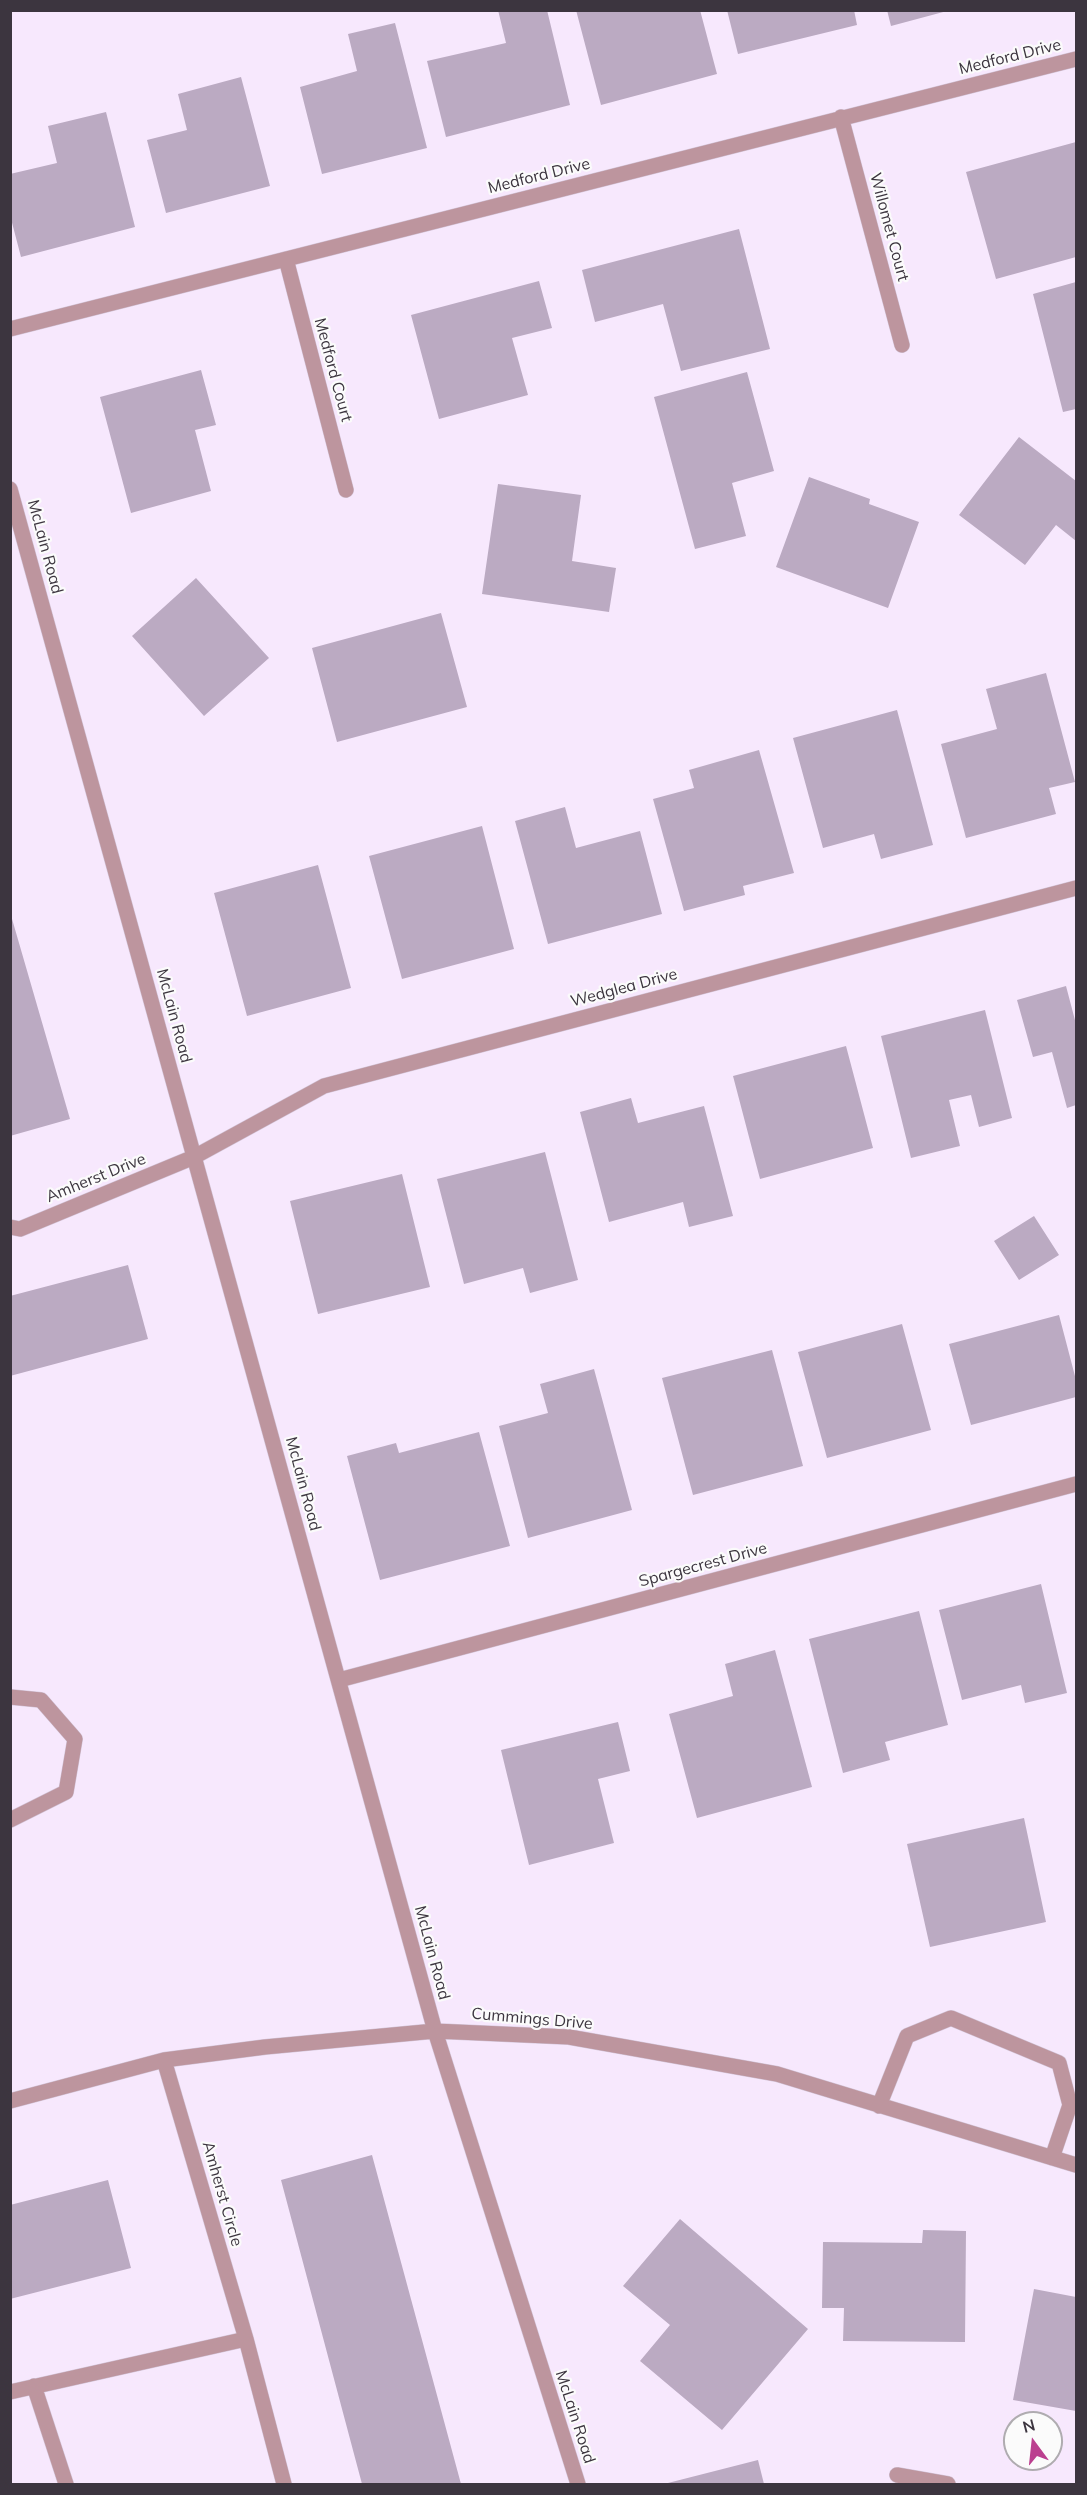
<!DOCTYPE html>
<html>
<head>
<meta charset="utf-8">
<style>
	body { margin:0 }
	#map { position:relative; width:1087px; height:2495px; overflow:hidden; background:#f7e8fd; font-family:Mulish,sans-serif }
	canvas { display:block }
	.frame { position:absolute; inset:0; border:12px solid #3c353f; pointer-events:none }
	.north { position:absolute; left:1003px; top:2411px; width:60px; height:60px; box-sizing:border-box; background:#fbfbfb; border:2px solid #afacb0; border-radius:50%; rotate:345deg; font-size:16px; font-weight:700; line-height:24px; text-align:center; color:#3c353f }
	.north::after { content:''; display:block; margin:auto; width:21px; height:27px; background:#bb3f8f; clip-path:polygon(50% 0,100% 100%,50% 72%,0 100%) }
</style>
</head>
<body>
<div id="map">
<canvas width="1087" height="2495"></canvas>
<div class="frame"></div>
<div class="north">N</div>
</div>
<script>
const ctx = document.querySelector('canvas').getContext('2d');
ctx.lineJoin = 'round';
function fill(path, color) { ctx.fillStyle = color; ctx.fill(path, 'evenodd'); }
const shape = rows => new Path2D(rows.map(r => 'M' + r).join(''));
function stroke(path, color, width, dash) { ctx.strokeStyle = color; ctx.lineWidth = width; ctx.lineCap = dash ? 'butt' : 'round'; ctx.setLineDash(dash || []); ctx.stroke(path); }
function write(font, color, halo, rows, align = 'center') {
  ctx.font = font + ' Mulish,sans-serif'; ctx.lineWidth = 4.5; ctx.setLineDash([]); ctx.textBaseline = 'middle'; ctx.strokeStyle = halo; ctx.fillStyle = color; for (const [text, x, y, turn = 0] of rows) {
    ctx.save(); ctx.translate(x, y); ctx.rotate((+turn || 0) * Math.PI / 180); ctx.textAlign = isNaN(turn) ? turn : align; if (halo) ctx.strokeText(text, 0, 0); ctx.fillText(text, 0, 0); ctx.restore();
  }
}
fill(shape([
	[498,10,547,10,570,105,446,137,427,61,506,43],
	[576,10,700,10,717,74,601,105],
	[727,10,854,10,857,25,738,54],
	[887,10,947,10,947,11,891,26],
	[395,23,427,148,322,174,300,87,357,71,348,34],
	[241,77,270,186,166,213,147,140,187,130,178,94],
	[106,112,135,227,21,257,10,215,10,174,57,163,48,126],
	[1076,142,1076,257,996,279,966,172],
	[739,229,770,349,681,371,663,304,595,322,582,270],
	[539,281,552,328,512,338,528,395,439,419,411,315],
	[1076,282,1076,409,1063,412,1033,294],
	[201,370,216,425,195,430,211,491,131,513,100,397],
	[747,372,774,471,732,483,746,536,695,549,654,397],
	[1019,437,1076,481,1076,541,1056,525,1025,565,959,515],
	[809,477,870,499,869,504,919,522,888,608,776,567],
	[498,484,581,495,572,561,616,568,609,612,482,594],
	[196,578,269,658,204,716,132,636],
	[441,613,467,707,337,742,312,648],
	[1046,673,1075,782,1049,788,1056,814,966,838,941,744,997,729,986,689],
	[897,710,933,845,881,859,874,834,823,848,793,738],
	[759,750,794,873,743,886,745,895,684,911,653,799,694,788,689,770],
	[565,807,576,848,640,831,662,914,548,944,515,821],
	[482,826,514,949,402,979,369,856],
	[318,865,351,988,247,1016,214,893],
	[10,912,70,1119,10,1136],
	[1066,986,1076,1024,1076,1105,1067,1108,1052,1052,1033,1057,1017,1000],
	[985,1010,1012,1118,979,1127,971,1095,949,1100,960,1146,911,1158,881,1036],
	[846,1046,873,1148,760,1179,733,1076],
	[631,1098,638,1123,704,1106,733,1216,689,1227,683,1202,609,1222,580,1112],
	[545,1152,578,1280,530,1293,523,1268,464,1284,437,1179],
	[402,1174,430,1287,318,1314,290,1201],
	[1034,1216,1059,1255,1019,1280,994,1241],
	[128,1265,148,1339,10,1376,10,1296],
	[1059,1315,1076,1380,1076,1397,971,1425,949,1344],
	[902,1324,931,1430,827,1458,798,1352],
	[772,1350,803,1466,693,1495,662,1378],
	[594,1369,632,1510,528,1538,499,1426,548,1413,540,1384],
	[479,1432,510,1546,380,1580,347,1456,396,1443,399,1453],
	[1041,1584,1067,1693,1025,1703,1021,1685,962,1700,939,1610],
	[919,1611,948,1725,885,1742,890,1760,843,1773,809,1639],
	[775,1650,812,1787,697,1818,669,1714,733,1696,725,1664],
	[618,1722,630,1771,598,1779,614,1843,529,1865,501,1750],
	[1024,1818,1046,1922,930,1947,907,1844],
	[372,2155,461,2484,362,2484,281,2180],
	[108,2180,131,2268,10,2299,10,2205],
	[680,2219,808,2329,722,2430,640,2361,670,2325,623,2286],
	[923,2230,966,2231,965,2342,843,2341,844,2308,822,2308,823,2242,922,2243],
	[1034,2289,1076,2297,1076,2411,1013,2400],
	[758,2460,764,2484,664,2484]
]), '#bbaac2');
const minor = shape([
	[841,117,902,345],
	[286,259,346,490],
	[10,329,1076,59],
	[10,489,435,2031,578,2484],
	[10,1227,20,1229,194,1157,324,1086,1076,888],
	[339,1680,1076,1484],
	[10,1697,41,1700,75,1739,66,1792,10,1820],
	[164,2060,246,2339,284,2484],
	[10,2101,164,2060,265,2047,435,2031,569,2037,777,2074,1076,2165],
	[879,2106,907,2036,951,2018,1059,2063,1070,2105,1052,2158],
	[34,2386,66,2484],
	[10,2392,246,2339],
	[897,2475,948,2484]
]);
stroke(minor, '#d2c4d7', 16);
stroke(minor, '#bd959e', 15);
write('16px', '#3c353f', '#fbfbfb', [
	["Medford Drive",1010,57,-14],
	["Medford Drive",539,176,-14],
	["Willomet Court",889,227,75],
	["Medford Court",333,370,75],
	["McLain Road",45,547,75],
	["Wedglea Drive",624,988,-15],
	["McLain Road",174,1016,75],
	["Amherst Drive",96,1178,-22],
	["McLain Road",303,1484,75],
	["Spargecrest Drive",703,1565,-15],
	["McLain Road",432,1953,75],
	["Cummings Drive",532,2019,5],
	["Amherst Circle",222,2194,74],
	["McLain Road",575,2417,72]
]);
</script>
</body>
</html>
